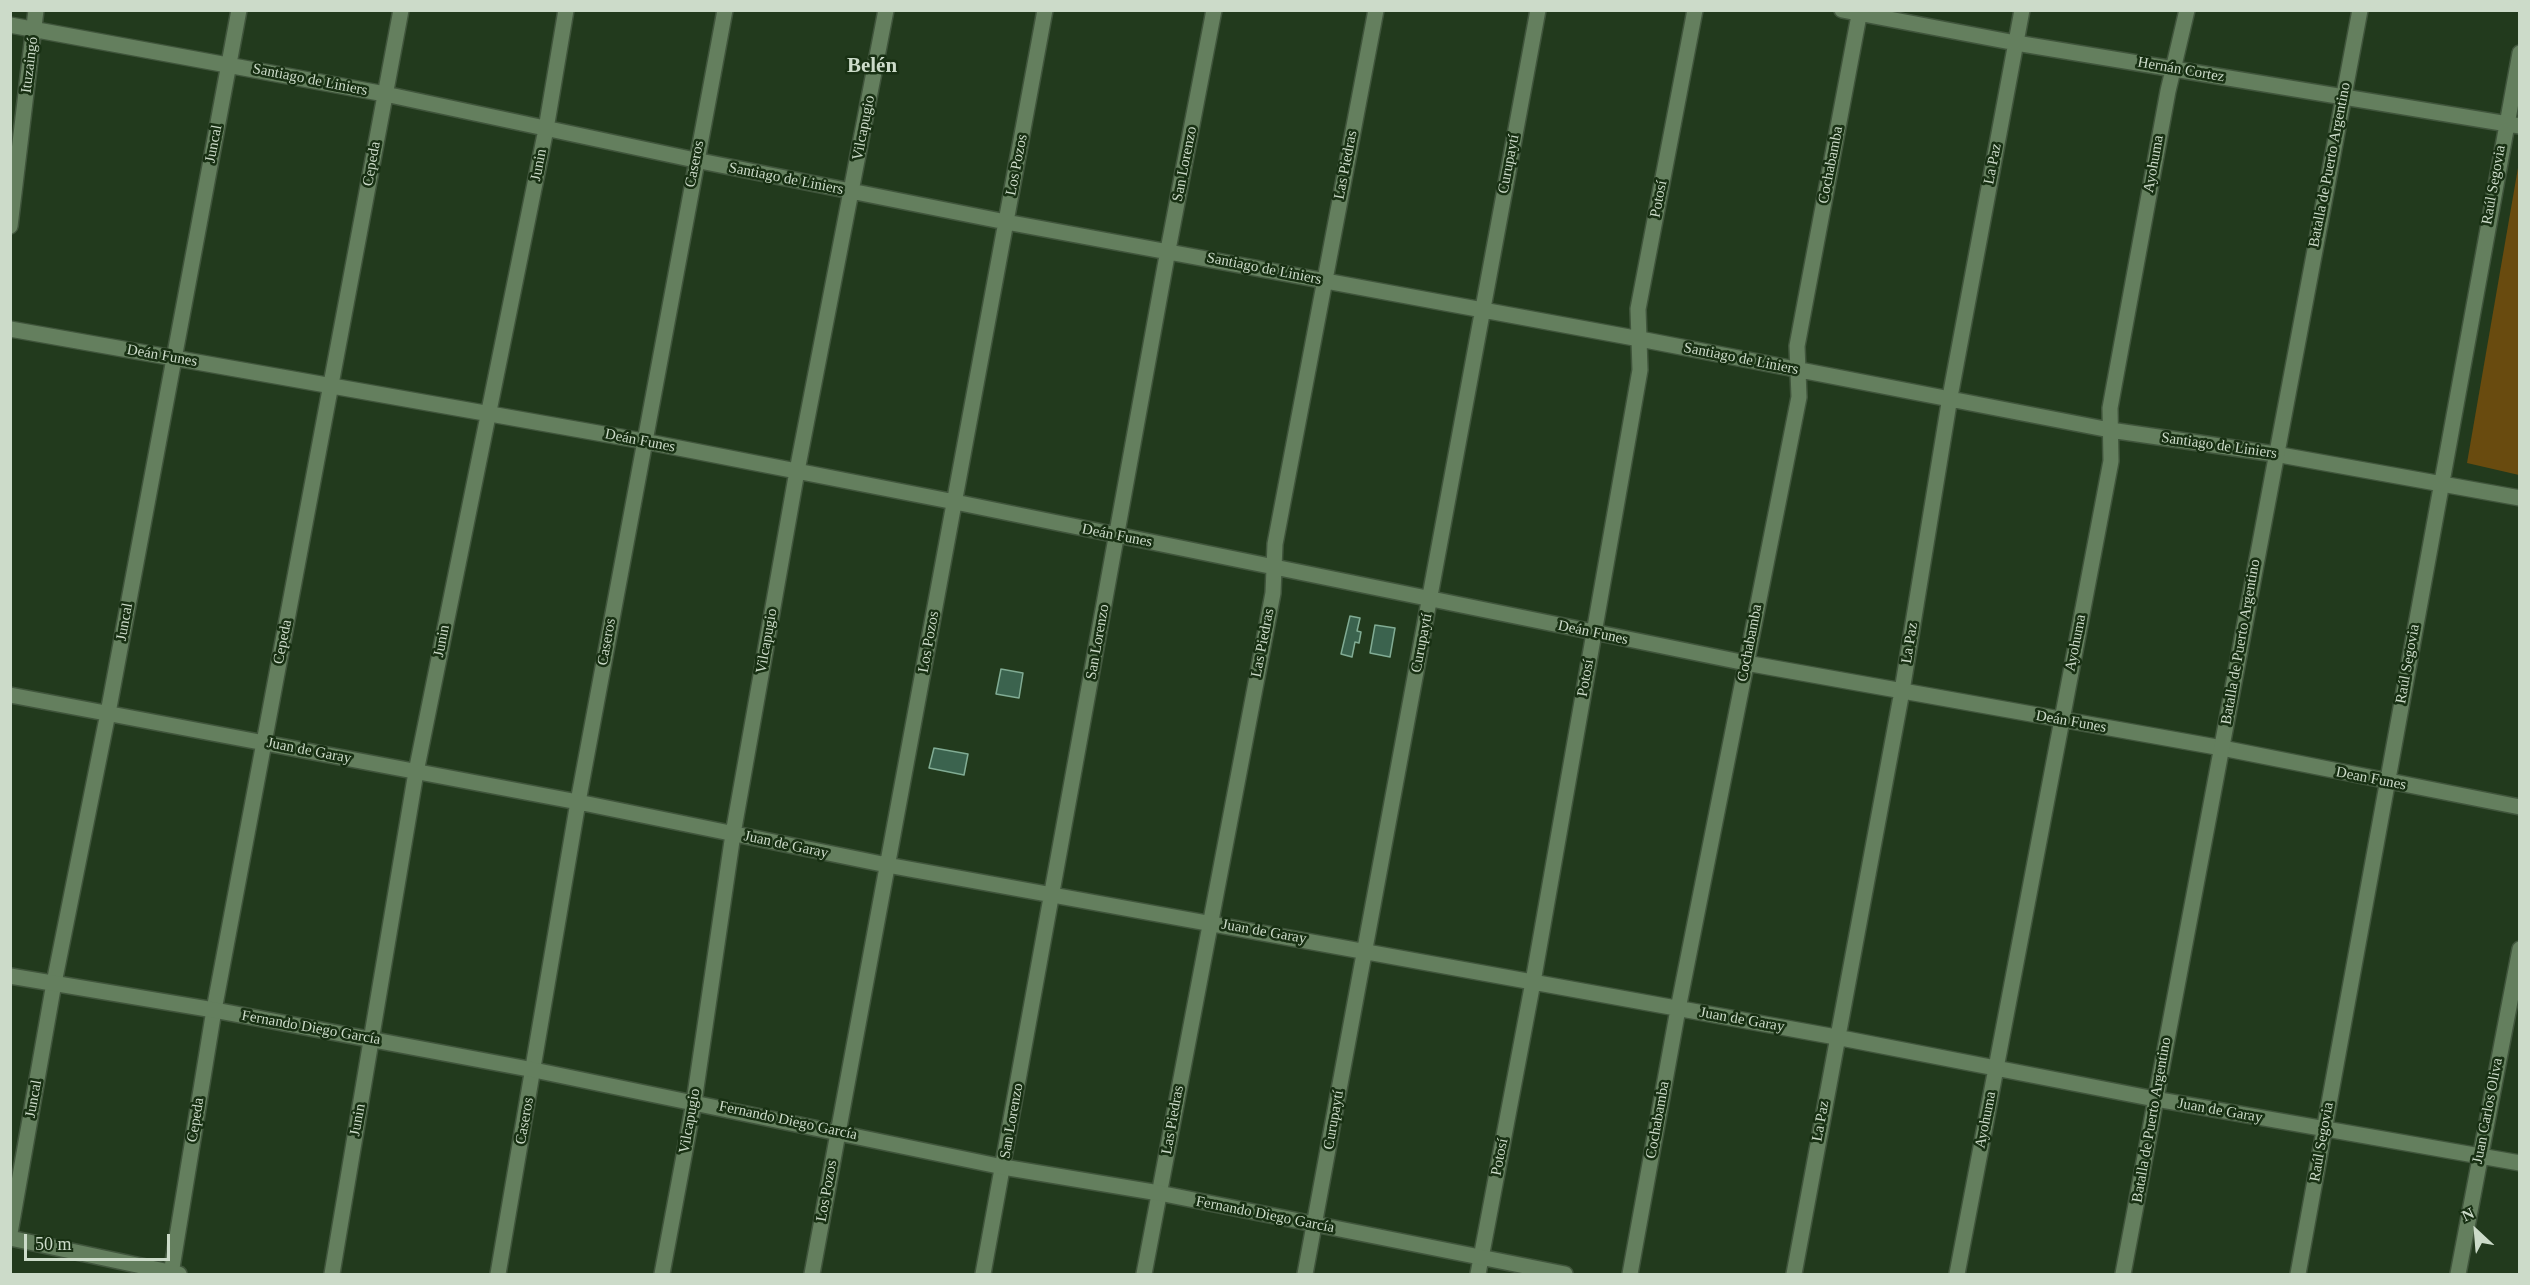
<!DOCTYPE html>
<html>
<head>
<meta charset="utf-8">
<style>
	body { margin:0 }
	#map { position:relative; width:2530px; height:1285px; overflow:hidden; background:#223a1d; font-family:"Times New Roman",serif }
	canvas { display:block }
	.frame { position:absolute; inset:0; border:12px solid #ccdbc9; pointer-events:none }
	.north { position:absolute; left:2446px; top:1201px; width:60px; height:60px; -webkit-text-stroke:4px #183013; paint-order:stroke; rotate:334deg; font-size:16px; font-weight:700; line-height:24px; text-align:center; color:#ccdbc9 }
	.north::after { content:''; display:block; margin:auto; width:21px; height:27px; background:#ccdbc9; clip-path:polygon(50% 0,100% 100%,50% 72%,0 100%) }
	.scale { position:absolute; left:24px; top:1234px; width:146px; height:27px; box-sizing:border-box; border:3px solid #ccdbc9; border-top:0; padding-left:8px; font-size:18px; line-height:21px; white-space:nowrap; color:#ccdbc9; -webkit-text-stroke:4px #183013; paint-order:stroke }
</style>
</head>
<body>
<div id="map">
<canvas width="2530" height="1285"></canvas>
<div class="frame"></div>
<div class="north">N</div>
<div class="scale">50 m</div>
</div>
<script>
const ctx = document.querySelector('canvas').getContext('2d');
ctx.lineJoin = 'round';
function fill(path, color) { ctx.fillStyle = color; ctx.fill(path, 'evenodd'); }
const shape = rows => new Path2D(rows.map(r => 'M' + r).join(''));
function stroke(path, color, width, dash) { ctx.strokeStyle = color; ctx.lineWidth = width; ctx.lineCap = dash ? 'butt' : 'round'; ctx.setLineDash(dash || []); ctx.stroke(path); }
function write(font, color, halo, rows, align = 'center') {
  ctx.font = font + ' "Times New Roman",serif'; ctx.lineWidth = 5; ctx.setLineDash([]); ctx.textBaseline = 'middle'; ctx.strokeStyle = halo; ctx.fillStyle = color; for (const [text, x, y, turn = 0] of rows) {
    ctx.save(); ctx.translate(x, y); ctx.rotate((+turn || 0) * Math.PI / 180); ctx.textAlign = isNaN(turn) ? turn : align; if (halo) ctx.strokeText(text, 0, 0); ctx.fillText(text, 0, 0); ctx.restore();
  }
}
fill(shape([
	[2519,162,2519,475,2467,463]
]), '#694b0f');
const building = shape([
	[1350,616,1360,618,1357,631,1361,632,1359,643,1355,642,1352,657,1341,654,1350,616],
	[1375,625,1395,628,1390,657,1370,653,1375,625],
	[1001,669,1023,673,1019,698,996,694,1001,669],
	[934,748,968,754,964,775,929,768,934,748]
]);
fill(building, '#3b634e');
stroke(building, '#81ac94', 1.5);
const street = shape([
	[1842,10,2016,43,2520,126],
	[10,25,385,94,695,160,1006,222,1640,339,2110,430,2275,454,2520,498],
	[10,226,36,10],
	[10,329,643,441,955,502,1746,663,2222,748,2520,807],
	[10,695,578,802,887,865,1836,1037,2155,1099,2520,1163],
	[10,1233,54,983,108,713,239,10],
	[10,1238,179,1274],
	[171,1274,214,1010,401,10],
	[332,1274,416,772,546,129,566,10],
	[498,1274,578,802,725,10],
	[662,1274,694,1102,733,834,797,471,886,10],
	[812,1274,1045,10],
	[983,1274,1168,250,1214,10],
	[1144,1274,1273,593,1275,544,1376,10],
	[1305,1274,1538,10],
	[1478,1274,1533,982,1640,370,1638,309,1695,10],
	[1630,1274,1678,1009,1799,397,1797,346,1860,10],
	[1794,1274,1902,691,1950,397,2022,10],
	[1957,1274,2111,461,2110,408,2168,91,2187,10],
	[2298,1274,2520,53],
	[2458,1274,2520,949]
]);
const secondary = shape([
	[10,976,214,1010,534,1070,1003,1167,1159,1193,1565,1274],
	[2123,1274,2360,10]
]);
stroke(street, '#40553c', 18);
stroke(secondary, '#40553c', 18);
stroke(street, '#647f5e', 15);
stroke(secondary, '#647f5e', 15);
write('15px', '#ccdbc9', '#183013', [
	["Ituzaingó",30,65,-83],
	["Hernán Cortez",2181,70,10],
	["Santiago de Liniers",310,80,11],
	["Vilcapugio",864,128,-79],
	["Juncal",214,144,-79],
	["Cepeda",372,164,-80],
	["Caseros",695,164,-79],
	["San Lorenzo",1185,164,-79],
	["Curupaytí",1509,164,-79],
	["La Paz",1993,164,-79],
	["Ayohuma",2154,164,-80],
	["Junin",539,165,-79],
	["Los Pozos",1017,165,-79],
	["Las Piedras",1346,165,-79],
	["Cochabamba",1831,165,-79],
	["Batalla de Puerto Argentino",2330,165,-79],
	["Santiago de Liniers",786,179,11],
	["Raúl Segovia",2494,185,-80],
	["Potosí",1659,199,-79],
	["Santiago de Liniers",1264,269,11],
	["Deán Funes",162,356,10],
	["Santiago de Liniers",1741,359,11],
	["Deán Funes",640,441,11],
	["Santiago de Liniers",2219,446,8],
	["Deán Funes",1117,536,11],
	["Juncal",125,622,-80],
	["Deán Funes",1593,633,12],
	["Junin",442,641,-79],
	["Vilcapugio",767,641,-80],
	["Cepeda",283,642,-79],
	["Caseros",607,642,-80],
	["Los Pozos",929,642,-80],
	["San Lorenzo",1098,642,-80],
	["Batalla de Puerto Argentino",2241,642,-80],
	["Las Piedras",1263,643,-79],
	["Curupaytí",1422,643,-79],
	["Cochabamba",1750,643,-79],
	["La Paz",1910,643,-81],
	["Ayohuma",2076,643,-79],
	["Raúl Segovia",2408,664,-80],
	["Potosí",1586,678,-80],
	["Deán Funes",2071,722,10],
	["Juan de Garay",309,751,11],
	["Dean Funes",2371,779,11],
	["Juan de Garay",786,845,12],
	["Juan de Garay",1264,932,10],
	["Juan de Garay",1742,1020,10],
	["Fernando Diego García",311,1028,10],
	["Juncal",34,1099,-80],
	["Juan de Garay",2220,1111,10],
	["Juan Carlos Oliva",2488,1111,-79],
	["Cepeda",196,1120,-81],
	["Junin",358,1120,-80],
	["Las Piedras",1173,1120,-80],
	["Curupaytí",1334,1120,-80],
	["Cochabamba",1658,1120,-80],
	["Ayohuma",1986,1120,-79],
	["Batalla de Puerto Argentino",2152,1120,-80],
	["Caseros",525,1121,-80],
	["Vilcapugio",690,1121,-80],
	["Fernando Diego García",788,1121,12],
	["San Lorenzo",1012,1121,-80],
	["La Paz",1821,1121,-80],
	["Raúl Segovia",2322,1142,-80],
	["Potosí",1500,1157,-79],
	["Los Pozos",827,1191,-80],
	["Fernando Diego García",1265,1215,11]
]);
write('bold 21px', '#ccdbc9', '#183013', [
	["Belén",872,67]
]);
</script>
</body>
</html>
